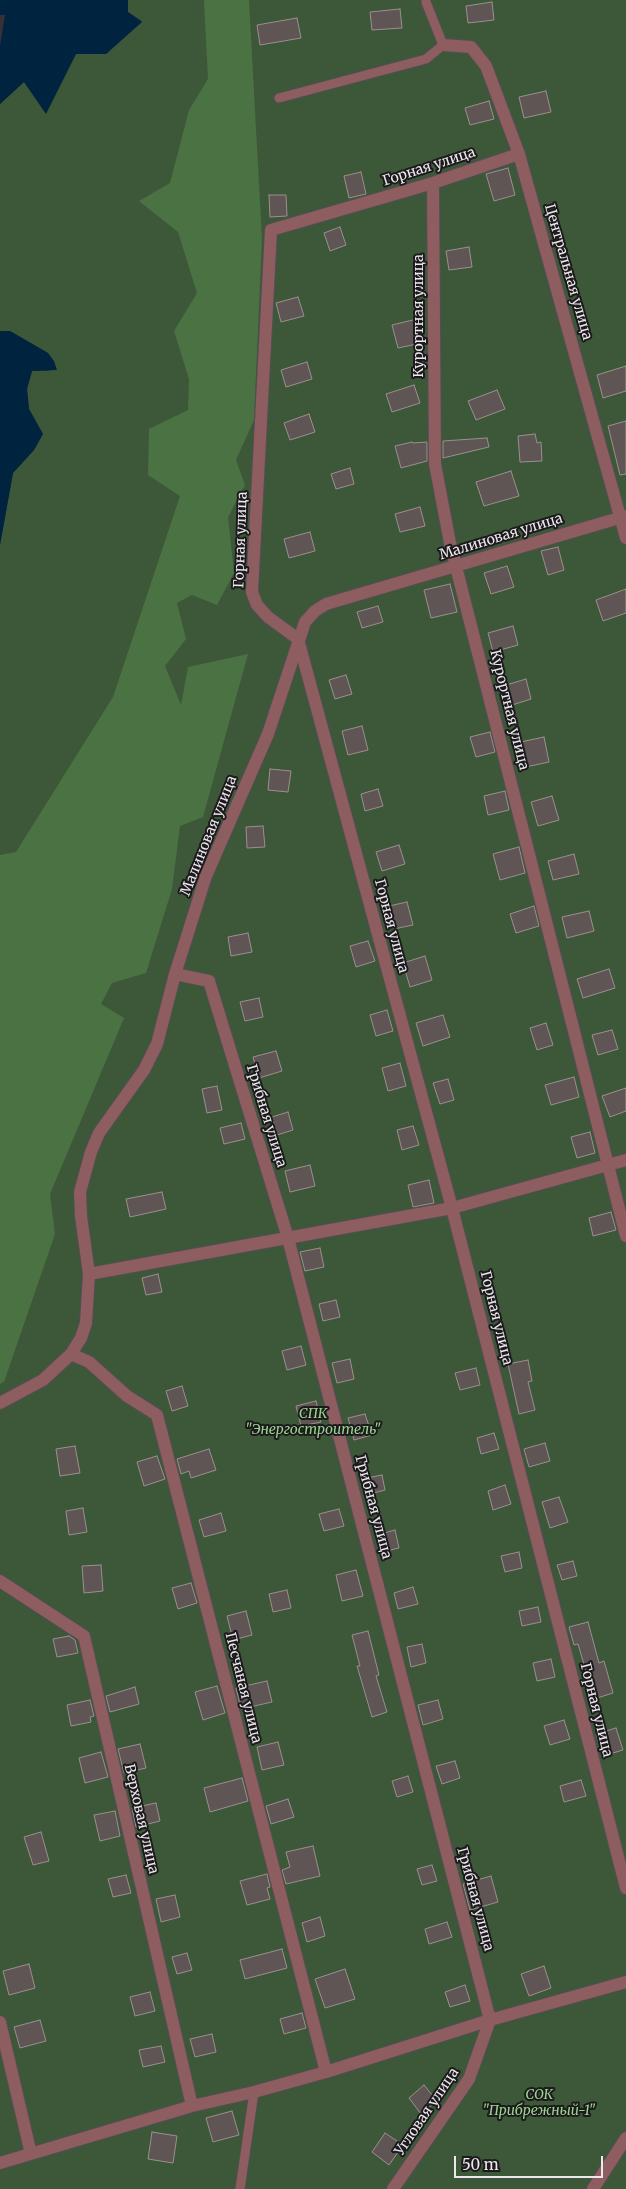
<!DOCTYPE html>
<html>
<head>
<meta charset="utf-8">
<style>
	body { margin:0 }
	#map { position:relative; width:626px; height:2189px; overflow:hidden; background:#363137; font-family:Merriweather,serif }
	canvas { display:block }
	.scale { position:absolute; left:454px; top:2156px; width:149px; height:22px; box-sizing:border-box; border:2px solid #ece8ec; border-top:0; padding-left:6px; font-size:15px; line-height:18px; white-space:nowrap; color:#ece8ec; -webkit-text-stroke:4px #1c1a1c; paint-order:stroke }
</style>
</head>
<body>
<div id="map">
<canvas width="626" height="2189"></canvas>
<div class="scale">50 m</div>
</div>
<script>
const ctx = document.querySelector('canvas').getContext('2d');
ctx.lineJoin = 'round';
function fill(path, color) { ctx.fillStyle = color; ctx.fill(path, 'evenodd'); }
const shape = rows => new Path2D(rows.map(r => 'M' + r).join(''));
function stroke(path, color, width, dash) { ctx.strokeStyle = color; ctx.lineWidth = width; ctx.lineCap = dash ? 'butt' : 'round'; ctx.setLineDash(dash || []); ctx.stroke(path); }
function write(font, color, halo, rows, align = 'center') {
  ctx.font = font + ' Merriweather,serif'; ctx.lineWidth = 4; ctx.setLineDash([]); ctx.textBaseline = 'middle'; ctx.strokeStyle = halo; ctx.fillStyle = color; for (const [text, x, y, turn = 0] of rows) {
    ctx.save(); ctx.translate(x, y); ctx.rotate((+turn || 0) * Math.PI / 180); ctx.textAlign = isNaN(turn) ? turn : align; if (halo) ctx.strokeText(text, 0, 0); ctx.fillText(text, 0, 0); ctx.restore();
  }
}
fill(shape([
	[128,0,626,0,626,2189,0,2189,0,545,13,473,34,450,43,434,29,409,27,389,32,371,49,371,48,353,10,331,0,331,0,104,24,82,46,113,76,54,106,54,142,21,128,12]
]), '#3d5838');
fill(shape([
	[204,0,249,0,262,239,254,420,236,460,245,485,228,517,234,573,217,605,192,595,177,603,186,639,165,666,181,705,188,667,248,654,203,817,180,826,172,889,146,973,112,983,101,1004,124,1018,50,1194,55,1234,4,1382,0,1384,0,855,16,852,113,697,180,496,148,475,149,429,188,410,189,379,174,331,197,293,178,232,139,201,170,183,189,110,208,79]
]), '#4b7243');
fill(shape([
	[0,0,128,0,128,12,142,22,106,54,76,54,46,114,24,82,0,104,0,46,5,15,0,15],
	[0,331,10,331,48,353,54,361,57,370,32,371,27,389,29,409,43,434,34,450,13,473,0,545]
]), '#002440');
const building = shape([
	[492,2,494,20,468,23,466,6,492,2],
	[400,9,402,28,372,30,370,12,400,9],
	[297,18,301,38,260,45,257,25,297,18],
	[546,91,551,112,524,118,519,97,546,91],
	[489,101,494,119,470,125,465,108,489,101],
	[508,168,515,195,494,201,486,174,508,168],
	[361,172,366,194,349,198,344,176,361,172],
	[269,195,286,195,287,216,270,217,269,195],
	[340,227,346,245,330,251,324,233,340,227],
	[469,247,472,267,449,270,446,251,469,247],
	[298,297,304,316,281,322,276,303,298,297],
	[417,319,422,343,398,348,392,325,417,319],
	[307,362,312,379,286,387,281,370,307,362],
	[626,366,626,391,603,398,597,375,626,366],
	[414,385,420,403,392,412,386,394,414,385],
	[497,390,505,409,476,420,468,401,497,390],
	[309,414,315,432,290,440,284,423,309,414],
	[626,421,626,474,620,475,608,426,626,421],
	[535,434,537,443,541,442,542,461,520,462,518,436,535,434],
	[487,438,489,447,443,458,443,441,487,438],
	[412,442,413,443,427,442,427,461,401,468,395,446,412,442],
	[350,468,354,484,336,489,331,474,350,468],
	[511,471,519,496,484,506,476,482,511,471],
	[420,507,425,526,400,532,395,514,420,507],
	[310,532,315,551,289,558,284,539,310,532],
	[558,547,564,570,548,575,541,551,558,547],
	[507,566,514,587,491,594,484,573,507,566],
	[450,584,457,612,431,618,424,590,450,584],
	[626,589,626,613,603,621,596,600,626,589],
	[378,606,383,622,362,628,357,612,378,606],
	[513,626,518,645,493,652,488,633,513,626],
	[346,675,352,694,335,699,329,680,346,675],
	[526,679,531,699,509,706,503,686,526,679],
	[362,726,368,750,348,755,342,731,362,726],
	[490,732,495,752,476,757,470,737,490,732],
	[544,737,549,762,521,768,516,743,544,737],
	[270,769,291,771,288,792,268,790,270,769],
	[378,789,383,806,365,811,361,794,378,789],
	[505,791,509,810,488,815,484,796,505,791],
	[552,796,559,820,538,826,531,802,552,796],
	[263,826,265,847,247,848,246,827,263,826],
	[399,845,405,864,382,871,376,852,399,845],
	[519,847,525,873,500,880,493,854,519,847],
	[574,854,579,874,553,880,548,861,574,854],
	[407,902,413,925,394,929,389,906,407,902],
	[534,906,539,926,516,933,510,914,534,906],
	[589,911,594,931,567,938,562,917,589,911],
	[248,933,252,952,231,956,228,937,248,933],
	[368,941,375,961,356,967,350,946,368,941],
	[425,956,432,980,410,987,403,963,425,956],
	[609,969,615,988,583,998,577,979,609,969],
	[259,998,263,1017,245,1021,240,1002,259,998],
	[387,1010,393,1031,376,1036,370,1015,387,1010],
	[443,1015,450,1037,423,1046,416,1023,443,1015],
	[546,1023,553,1045,537,1050,530,1028,546,1023],
	[612,1030,618,1049,598,1055,592,1035,612,1030],
	[276,1051,282,1071,259,1078,253,1057,276,1051],
	[400,1063,406,1086,388,1091,382,1068,400,1063],
	[574,1077,579,1097,551,1105,545,1085,574,1077],
	[448,1079,454,1100,440,1104,433,1083,448,1079],
	[217,1086,222,1110,207,1113,202,1089,217,1086],
	[626,1088,626,1111,610,1117,602,1096,626,1088],
	[288,1112,293,1130,277,1135,272,1117,288,1112],
	[241,1123,245,1139,224,1144,220,1128,241,1123],
	[413,1126,419,1145,402,1150,397,1130,413,1126],
	[590,1132,595,1153,577,1158,571,1137,590,1132],
	[310,1165,315,1186,290,1192,285,1171,310,1165],
	[429,1180,434,1203,413,1207,408,1185,429,1180],
	[162,1192,166,1209,130,1217,126,1199,162,1192],
	[611,1212,616,1230,593,1236,589,1218,611,1212],
	[320,1248,324,1267,305,1271,300,1252,320,1248],
	[158,1274,162,1292,146,1295,142,1278,158,1274],
	[336,1300,340,1317,323,1321,319,1304,336,1300],
	[301,1346,306,1365,287,1370,282,1351,301,1346],
	[350,1359,354,1379,337,1383,332,1363,350,1359],
	[528,1360,532,1381,528,1382,535,1410,519,1414,508,1364,528,1360],
	[476,1368,480,1385,460,1390,455,1373,476,1368],
	[182,1386,188,1406,172,1411,166,1391,182,1386],
	[316,1401,321,1422,301,1426,296,1406,316,1401],
	[365,1414,372,1435,354,1440,348,1418,365,1414],
	[494,1433,499,1449,481,1454,477,1438,494,1433],
	[545,1443,550,1461,529,1467,524,1449,545,1443],
	[75,1446,80,1473,60,1476,56,1449,75,1446],
	[209,1449,216,1470,191,1478,189,1471,181,1474,177,1459,209,1449],
	[157,1456,165,1479,144,1486,137,1462,157,1456],
	[382,1475,385,1490,366,1495,362,1479,382,1475],
	[505,1485,511,1504,493,1510,488,1491,505,1485],
	[559,1497,568,1522,550,1528,542,1502,559,1497],
	[83,1508,87,1532,69,1535,66,1511,83,1508],
	[339,1509,344,1526,324,1531,319,1514,339,1509],
	[221,1513,226,1531,204,1537,199,1520,221,1513],
	[395,1530,399,1548,382,1552,377,1535,395,1530],
	[519,1552,522,1568,505,1572,501,1556,519,1552],
	[573,1561,577,1576,562,1580,557,1565,573,1561],
	[101,1565,103,1591,84,1593,82,1566,101,1565],
	[356,1570,363,1596,342,1601,336,1575,356,1570],
	[191,1583,197,1603,178,1609,172,1588,191,1583],
	[413,1587,418,1604,398,1609,394,1593,413,1587],
	[287,1590,291,1608,273,1612,269,1594,287,1590],
	[538,1607,541,1622,522,1626,519,1611,538,1607],
	[246,1611,252,1635,233,1640,227,1616,246,1611],
	[588,1622,599,1663,604,1661,613,1693,594,1699,578,1644,574,1645,569,1627,588,1622],
	[368,1631,379,1675,376,1676,387,1712,372,1717,357,1666,360,1666,352,1635,368,1631],
	[69,1636,75,1640,78,1653,57,1657,53,1639,69,1636],
	[422,1644,426,1663,411,1667,407,1647,422,1644],
	[551,1659,555,1677,537,1681,533,1663,551,1659],
	[267,1681,272,1702,241,1709,236,1688,267,1681],
	[217,1686,225,1713,203,1720,195,1692,217,1686],
	[135,1687,139,1704,110,1712,106,1696,135,1687],
	[90,1700,94,1716,90,1717,91,1722,71,1726,67,1705,90,1700],
	[438,1700,443,1719,423,1725,418,1705,438,1700],
	[564,1720,570,1739,550,1745,544,1726,564,1720],
	[616,1728,623,1750,603,1756,596,1734,616,1728],
	[278,1742,284,1765,262,1770,257,1747,278,1742],
	[140,1744,146,1768,124,1773,118,1749,140,1744],
	[101,1752,108,1777,85,1783,79,1758,101,1752],
	[455,1761,460,1778,442,1784,436,1766,455,1761],
	[408,1776,413,1792,397,1797,392,1781,408,1776],
	[242,1778,248,1801,210,1812,204,1788,242,1778],
	[581,1780,586,1796,564,1802,560,1786,581,1780],
	[288,1799,294,1817,271,1824,266,1806,288,1799],
	[156,1803,160,1821,136,1827,132,1808,156,1803],
	[115,1811,120,1836,100,1841,94,1815,115,1811],
	[41,1832,49,1861,33,1865,24,1837,41,1832],
	[313,1846,320,1876,286,1884,282,1870,290,1867,286,1852,313,1846],
	[432,1865,437,1881,422,1885,417,1869,432,1865],
	[267,1874,270,1887,267,1888,270,1899,247,1905,240,1881,267,1874],
	[126,1875,131,1893,113,1897,108,1879,126,1875],
	[491,1876,498,1902,470,1910,463,1884,491,1876],
	[175,1895,180,1917,161,1922,156,1899,175,1895],
	[320,1917,325,1936,307,1942,302,1923,320,1917],
	[447,1922,452,1937,429,1944,425,1929,447,1922],
	[282,1949,287,1968,245,1979,240,1960,282,1949],
	[187,1953,192,1970,177,1974,172,1957,187,1953],
	[29,1964,35,1988,9,1995,3,1971,29,1964],
	[544,1966,551,1988,529,1996,521,1974,544,1966],
	[345,1969,355,1999,325,2008,315,1979,345,1969],
	[465,1985,470,2001,450,2007,445,1992,465,1985],
	[150,1992,155,2011,135,2016,130,1997,150,1992],
	[302,2013,306,2028,284,2034,280,2019,302,2013],
	[40,2020,46,2041,20,2048,14,2027,40,2020],
	[212,2034,216,2052,195,2057,190,2039,212,2034],
	[161,2046,165,2062,143,2067,139,2050,161,2046],
	[424,2085,437,2101,421,2114,409,2098,424,2085],
	[232,2111,239,2135,213,2142,206,2118,232,2111],
	[152,2132,177,2136,173,2163,148,2159,152,2132],
	[385,2133,403,2145,389,2165,372,2152,385,2133]
]);
fill(building, '#5e5554');
stroke(building, '#9a908f', 1);
const lane = shape([
	[279,98,426,59,443,45,426,2],
	[240,2189,254,2092]
]);
const street = shape([
	[443,45,471,47,486,66,519,154,626,538],
	[519,154,433,183,271,230,252,592,257,605,268,617,298,639,452,1208,626,1888],
	[433,183,435,464,450,543,626,1236],
	[175,974,209,981,288,1238,490,2020,469,2079,393,2189],
	[89,1274,452,1208,626,1160],
	[71,1354,89,1362,127,1396,157,1415,326,2072],
	[0,1403,43,1380,71,1354,81,1338,86,1323,89,1274,81,1216,80,1192,91,1152,99,1133,144,1070,157,1044,175,974,206,876,268,734,305,622,315,611,326,604,626,516],
	[0,1581,84,1636,192,2106],
	[0,2022,31,2154],
	[0,2163,192,2106,254,2092,326,2072,490,2020,626,1982],
	[593,2189,626,2138]
]);
stroke(lane, '#534e54', 11);
stroke(street, '#534e54', 14);
stroke(lane, '#8e5d60', 9);
stroke(street, '#8e5d60', 12);
write('14px', '#ece8ec', '#1c1a1c', [
	["Горная улица",429,167,-18],
	["Центральная улица",568,272,74],
	["Курортная улица",419,316,-90],
	["Малиновая улица",501,537,-17],
	["Горная улица",241,540,-88],
	["Курортная улица",509,710,76],
	["Малиновая улица",209,836,-68],
	["Горная улица",391,926,75],
	["Грибная улица",266,1116,73],
	["Горная улица",496,1318,76],
	["Грибная улица",373,1507,75],
	["Песчаная улица",243,1688,76],
	["Горная улица",596,1710,76],
	["Верховая улица",141,1819,77],
	["Грибная улица",475,1899,75],
	["Угловая улица",427,2112,-56]
]);
write('italic 14px', '#9ad58f', '#1c1a1c', [
	["СПК",313,1414],
	["\"Энергостроитель\"",313,1430],
	["СОК",539,2095],
	["\"Прибрежный-1\"",539,2111]
]);
</script>
</body>
</html>
